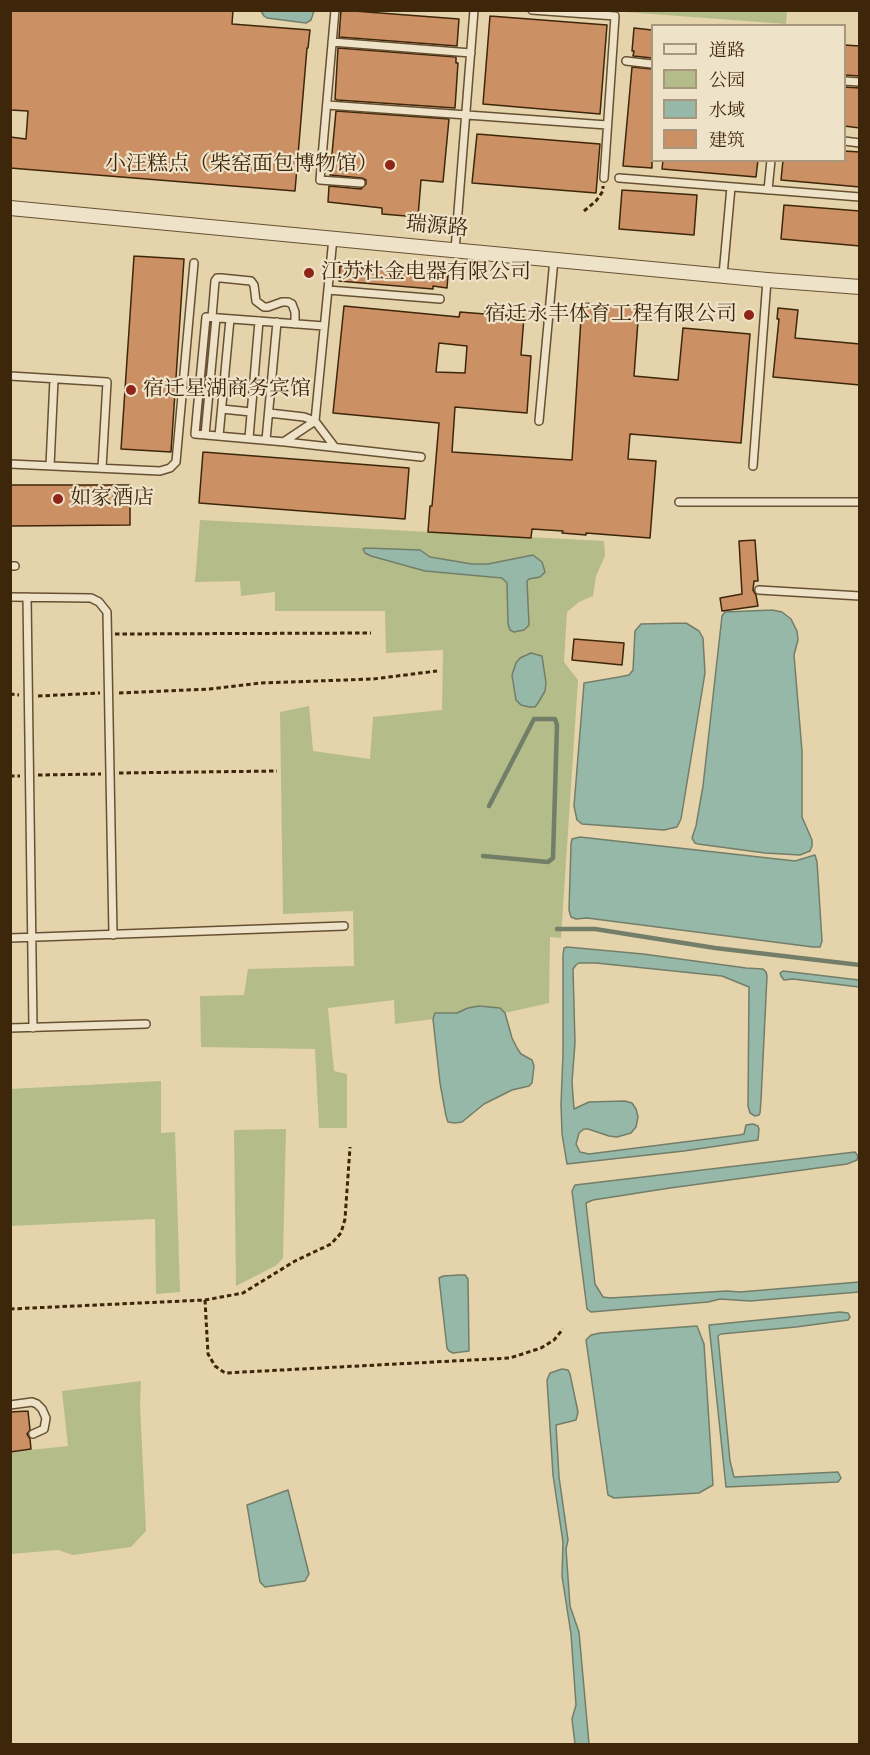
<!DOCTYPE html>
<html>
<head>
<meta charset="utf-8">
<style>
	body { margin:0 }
	#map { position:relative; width:870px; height:1755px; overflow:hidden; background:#e5d3ab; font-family:"Gentium Book Plus","Noto Serif SC",serif }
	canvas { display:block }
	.frame { position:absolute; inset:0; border:12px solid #3e260a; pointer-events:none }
	.legend { position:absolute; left:651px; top:24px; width:195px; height:138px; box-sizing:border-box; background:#eee2c8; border:2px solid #a8977c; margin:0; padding:8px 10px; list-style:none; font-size:18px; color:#3e260a }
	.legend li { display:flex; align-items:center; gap:12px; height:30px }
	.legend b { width:30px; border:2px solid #a8977c }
</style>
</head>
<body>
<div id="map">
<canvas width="870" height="1755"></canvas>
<div class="frame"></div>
<ul class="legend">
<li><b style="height:8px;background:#eee2c8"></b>道路</li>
<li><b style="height:16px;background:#b4bc89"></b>公园</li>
<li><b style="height:16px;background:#96b8a8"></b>水域</li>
<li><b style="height:16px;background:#cb9064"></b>建筑</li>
</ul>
</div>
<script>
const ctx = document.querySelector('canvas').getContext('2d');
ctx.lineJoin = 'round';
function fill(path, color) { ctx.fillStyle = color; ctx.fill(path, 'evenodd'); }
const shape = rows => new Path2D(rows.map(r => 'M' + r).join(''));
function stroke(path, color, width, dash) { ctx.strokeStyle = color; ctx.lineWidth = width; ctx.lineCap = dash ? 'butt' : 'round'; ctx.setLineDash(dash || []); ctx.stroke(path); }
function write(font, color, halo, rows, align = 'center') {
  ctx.font = font + ' "Gentium Book Plus","Noto Serif SC",serif'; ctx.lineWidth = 4.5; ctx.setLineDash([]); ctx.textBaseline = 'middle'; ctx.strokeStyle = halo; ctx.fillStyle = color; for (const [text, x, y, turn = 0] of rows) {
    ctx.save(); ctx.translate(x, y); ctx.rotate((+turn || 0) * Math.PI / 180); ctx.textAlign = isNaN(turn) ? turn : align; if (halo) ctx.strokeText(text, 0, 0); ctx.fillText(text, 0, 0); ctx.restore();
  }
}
fill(shape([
	[612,11,787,11,786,24],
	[200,520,604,541,605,556,596,576,593,596,579,602,567,612,564,662,578,680,561,938,550,937,549,1003,505,1013,499,1008,479,1006,468,1008,457,1013,436,1013,433,1019,395,1024,394,1000,328,1008,334,1071,347,1074,347,1128,319,1128,315,1049,201,1047,200,996,244,995,248,969,354,966,353,911,283,914,280,712,309,706,313,751,370,759,373,717,442,710,443,650,386,653,385,611,275,611,275,592,241,596,240,581,195,582],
	[161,1081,161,1133,175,1132,180,1292,156,1294,155,1219,11,1226,10,1089],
	[286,1129,283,1258,277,1265,236,1286,234,1130],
	[141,1381,140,1404,146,1531,131,1547,73,1555,58,1550,11,1554,11,1452,68,1446,62,1391]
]), '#b4bc89');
const water = shape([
	[261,11,261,10,314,11,311,20,306,23,267,18,264,16,261,11],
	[366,548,420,550,430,557,472,564,488,564,533,555,542,562,545,572,540,577,529,579,527,581,529,625,524,630,514,632,510,630,508,624,507,583,502,578,425,571,371,556,365,553,363,549,366,548],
	[772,610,782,612,791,619,797,631,798,640,794,655,802,751,802,817,812,840,812,846,810,851,800,855,765,853,698,844,695,843,692,838,696,826,703,786,722,616,725,612,772,610],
	[686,623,699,631,703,638,705,673,681,819,677,827,664,830,582,824,577,820,574,806,584,683,619,677,629,675,633,670,635,631,641,624,686,623],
	[531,653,542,656,546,683,545,691,538,703,535,707,529,707,521,705,516,700,512,675,516,663,520,658,531,653],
	[580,837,795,861,815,855,817,862,822,941,820,947,813,947,587,918,576,919,571,917,569,910,571,844,572,839,580,837],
	[567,947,643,954,746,968,763,969,766,972,767,976,761,1100,760,1113,759,1115,755,1116,750,1113,748,1106,749,987,722,976,596,963,579,963,576,965,573,969,575,1043,572,1082,574,1109,589,1102,625,1101,632,1103,636,1109,638,1117,636,1127,631,1133,617,1137,609,1136,588,1129,584,1129,579,1133,576,1144,580,1152,589,1154,739,1135,744,1134,746,1125,753,1124,758,1126,759,1129,758,1140,684,1151,567,1164,562,1134,561,1104,563,1054,563,955,564,948,567,947],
	[783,971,859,980,859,987,793,979,784,980,781,976,780,973,783,971],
	[479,1006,500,1008,505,1013,512,1038,517,1048,521,1054,532,1060,534,1066,532,1083,529,1086,512,1090,484,1104,462,1122,455,1123,448,1122,446,1116,440,1083,433,1019,435,1013,457,1013,468,1008,479,1006],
	[855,1152,858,1156,857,1160,847,1164,670,1188,593,1200,586,1203,595,1284,603,1297,610,1298,727,1291,740,1292,859,1282,859,1292,750,1301,720,1299,708,1302,591,1312,587,1309,572,1191,575,1185,855,1152],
	[459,1275,465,1275,468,1279,469,1351,453,1353,449,1351,447,1348,439,1278,443,1276,459,1275],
	[840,1312,848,1313,850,1317,848,1320,796,1327,721,1334,718,1336,730,1461,734,1477,838,1472,841,1478,838,1482,726,1487,709,1325,840,1312],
	[697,1326,704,1344,713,1485,699,1493,614,1498,608,1495,586,1340,591,1335,600,1333,697,1326],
	[562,1369,568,1370,570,1374,578,1412,576,1420,556,1425,559,1477,568,1540,566,1549,570,1606,579,1632,589,1744,575,1744,572,1719,576,1705,571,1634,562,1576,563,1542,553,1475,547,1380,550,1373,562,1369],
	[288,1490,309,1574,305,1581,265,1587,260,1582,247,1505,288,1490]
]);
fill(water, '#96b8a8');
stroke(water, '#737e69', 1.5);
stroke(shape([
	[483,856,548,862,553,858,557,725,555,719,534,719,489,806],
	[557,929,595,929,715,948,860,965]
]), '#737e69', 4.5);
const building = shape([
	[10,10,233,10,232,24,310,30,308,48,307,48,295,191,10,168,10,137,26,139,28,111,10,110,10,10],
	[341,10,459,19,457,46,339,37,341,10],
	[490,16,607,25,600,114,483,104,490,16],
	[634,28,652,30,652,58,633,56,634,51,632,51,634,28],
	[844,45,860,46,860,76,844,75,844,45],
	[338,48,456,57,456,63,458,63,455,108,337,100,335,99,338,48],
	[632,67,652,69,652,168,623,166,632,67],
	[844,87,860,88,860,128,844,126,844,87],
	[336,111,449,119,443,182,421,180,418,217,382,214,382,208,328,202,329,186,361,189,366,184,366,180,362,178,330,175,336,111],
	[477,134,600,144,596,193,472,183,477,134],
	[844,151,860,152,860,187,781,180,783,160,844,160,844,151],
	[663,160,758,160,756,177,662,169,663,160],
	[622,190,697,195,694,235,619,229,622,190],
	[784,205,860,211,860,246,781,239,784,205],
	[134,256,184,259,171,452,121,449,134,256],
	[340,266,448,275,447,288,433,286,433,289,339,281,340,266],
	[582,303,639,307,634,376,678,380,683,328,750,334,741,443,630,434,628,459,656,461,650,538,586,533,586,535,562,533,563,531,532,529,531,538,428,532,430,506,432,506,439,423,333,413,344,306,459,317,460,312,485,314,486,307,502,308,502,315,524,317,521,355,531,356,527,413,455,407,452,452,572,460,582,303],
	[439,343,467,346,465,373,436,372,439,343],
	[778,308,798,310,795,338,860,344,860,385,773,377,779,319,777,319,778,308],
	[203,452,409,468,405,519,199,503,203,452],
	[10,485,130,485,130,525,10,526,10,485],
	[755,540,758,581,754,581,753,590,756,595,758,606,722,611,720,598,742,594,739,541,755,540],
	[574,639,624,643,622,665,572,660,574,639],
	[28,1411,30,1430,27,1434,30,1439,31,1449,10,1452,10,1412,28,1411]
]);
fill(building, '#cb9064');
stroke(building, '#3e260a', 1.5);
const lane = shape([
	[335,10,320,180,361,183],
	[532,10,615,16,604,178],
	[332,42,471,53],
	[626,61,652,64],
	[844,81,860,82],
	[327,105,607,125],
	[844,141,860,143],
	[619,178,860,197],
	[768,190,771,160],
	[455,250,474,10],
	[723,275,731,187],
	[328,290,440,299],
	[212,317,215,281,217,278,221,278,251,281,254,285,256,301,264,307,268,307,282,302,288,302,292,304,295,312,295,324],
	[324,326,206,317,195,434,285,442,421,457],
	[10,376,107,382,102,468],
	[222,409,251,412],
	[269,413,304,417,315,421,334,446],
	[539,421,554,259],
	[205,435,216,318],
	[219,436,230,319],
	[249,438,259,321],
	[266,440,277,322],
	[285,441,315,421,333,238],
	[10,464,160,471,170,468,176,462,194,263],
	[50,466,54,379],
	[753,466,767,280],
	[679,502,860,502],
	[10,566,15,566],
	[759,590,860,596],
	[10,597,91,598,99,602,107,612,113,935],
	[27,597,33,1028],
	[10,938,344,926],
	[10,1028,146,1024],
	[10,1405,32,1402,37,1404,42,1409,46,1418,44,1429,33,1434]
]);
const street = shape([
	[10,208,767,280,860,287]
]);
stroke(lane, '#685132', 10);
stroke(street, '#685132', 16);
stroke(shape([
	[584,211,596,201,603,191,603,186],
	[115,634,371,633],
	[119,693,210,689,261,683,373,679,437,671],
	[10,694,19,695],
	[38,696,100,693],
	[119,773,277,771],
	[38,775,101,774],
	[10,776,20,776],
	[205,1300,208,1354,215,1366,225,1373,510,1358,541,1348,554,1340,563,1329],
	[10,1309,205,1300,243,1293,295,1261,331,1244,341,1233,345,1219,350,1147]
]), '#3e260a', 3, [4.5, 3]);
stroke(lane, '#eee2c8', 7);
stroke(street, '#eee2c8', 14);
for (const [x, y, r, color] of [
	[390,165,6,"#8f2418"],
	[309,273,6,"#8f2418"],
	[749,315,6,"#8f2418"],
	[131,390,6,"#8f2418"],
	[58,499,6,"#8f2418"]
]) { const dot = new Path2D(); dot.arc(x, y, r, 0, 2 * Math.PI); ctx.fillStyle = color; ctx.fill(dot); stroke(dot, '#eee2c8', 2); }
write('21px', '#3e260a', '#eee2c8', [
	["小汪糕点（柴窑面包博物馆）",378,165,"right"],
	["江苏杜金电器有限公司",321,273],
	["宿迁永丰体育工程有限公司",737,315,"right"],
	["宿迁星湖商务宾馆",143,390],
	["如家酒店",70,499]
], 'left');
write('21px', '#3e260a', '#eee2c8', [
	["瑞源路",437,227,5]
]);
</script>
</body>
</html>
